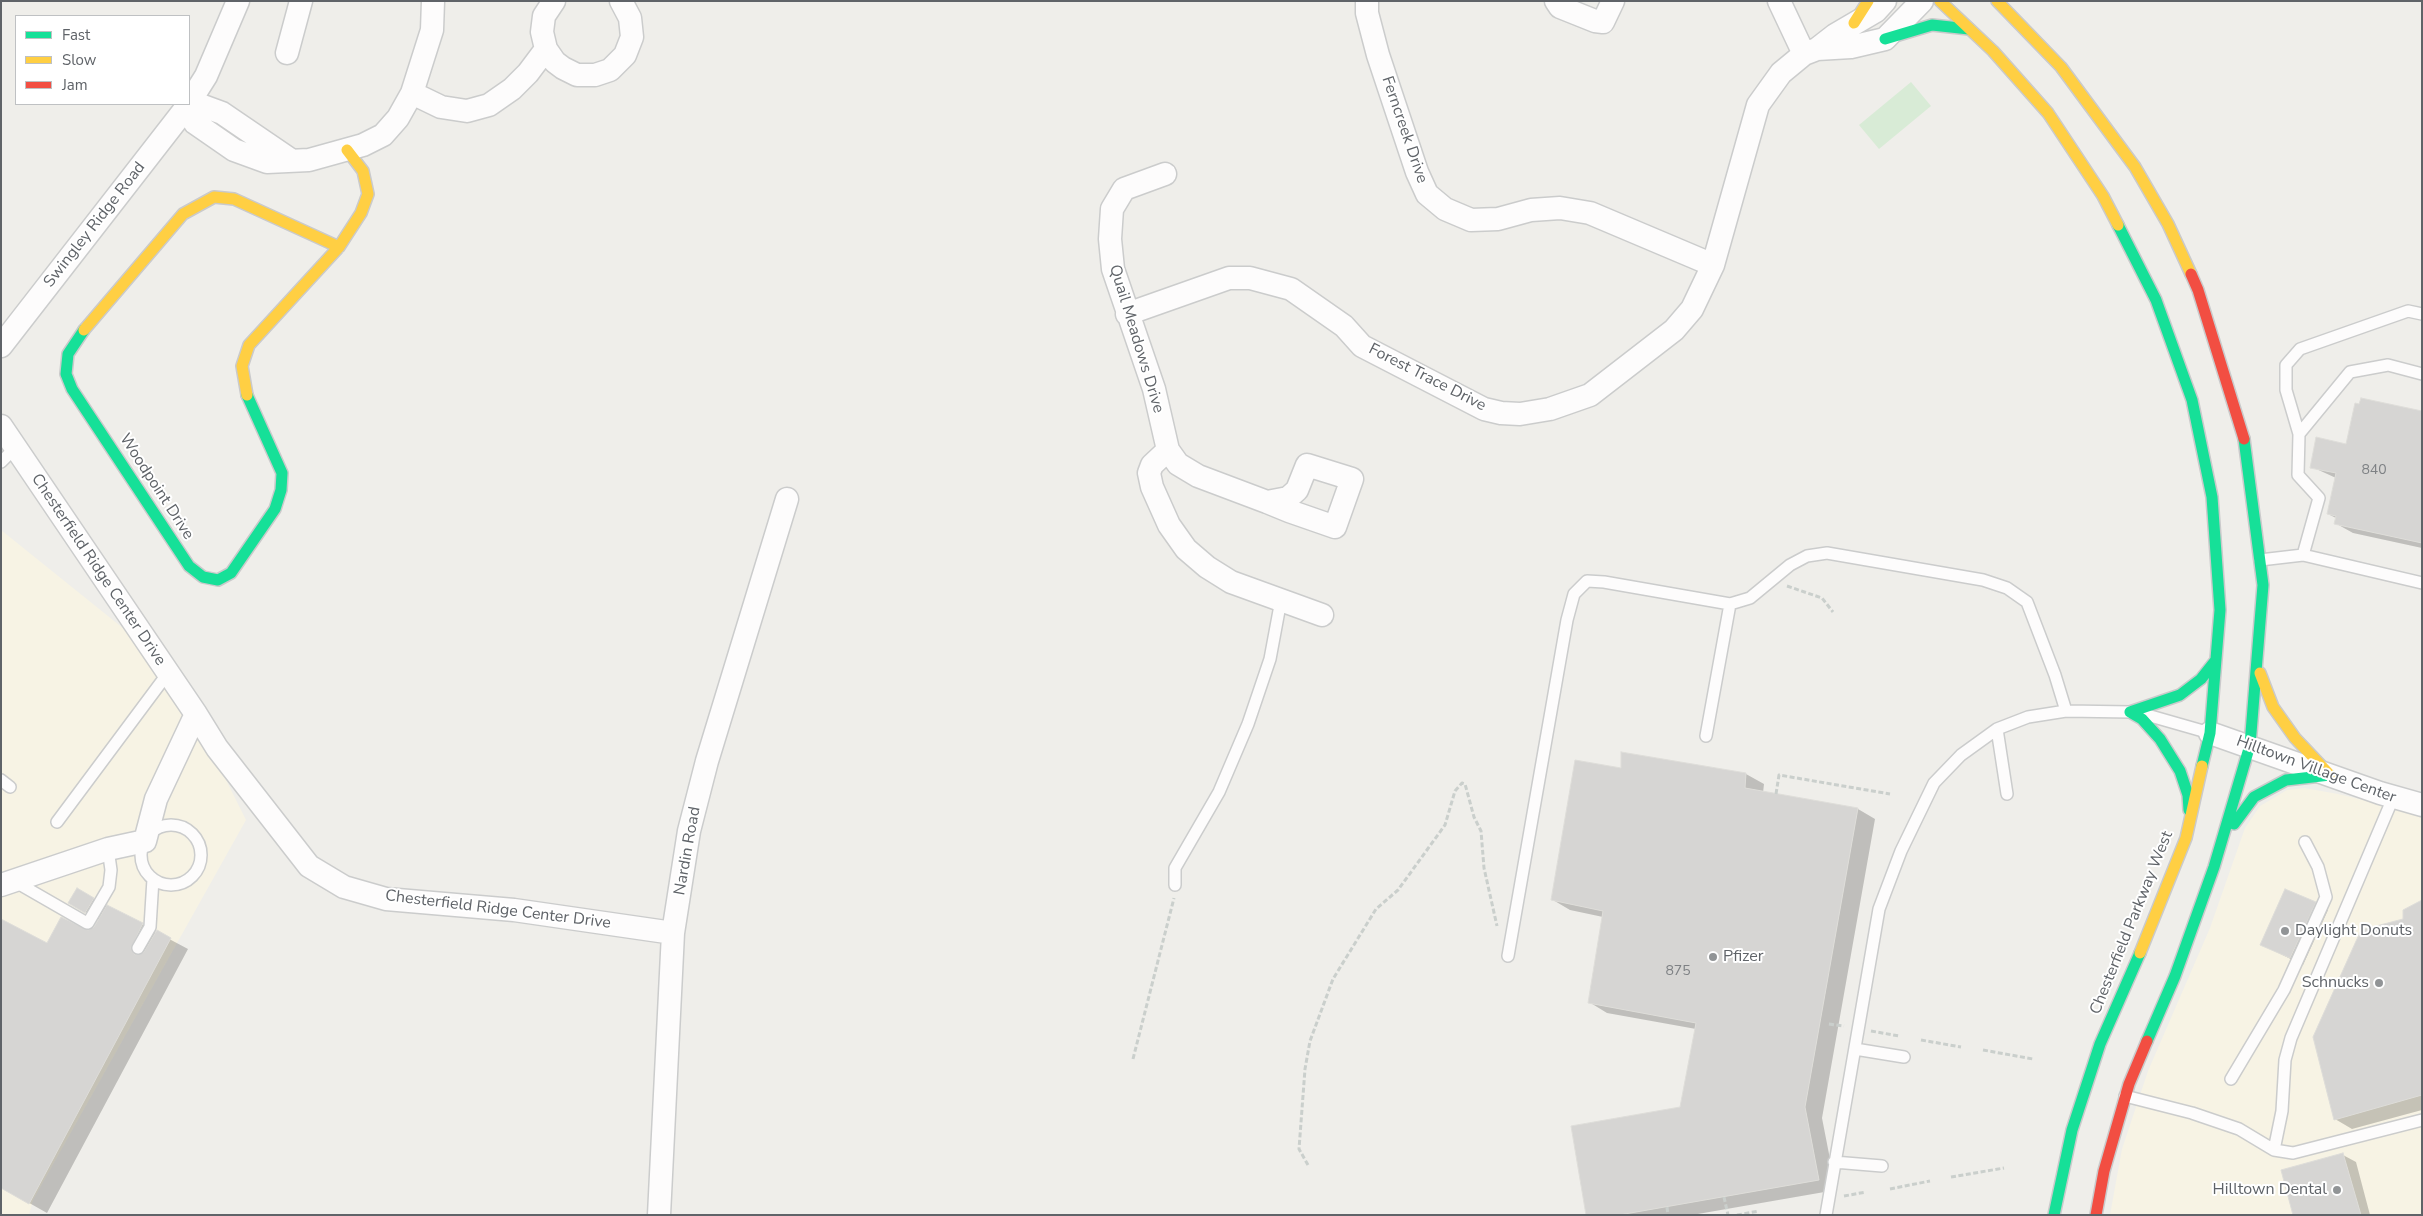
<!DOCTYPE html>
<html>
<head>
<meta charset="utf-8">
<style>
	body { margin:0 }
	#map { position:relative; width:2423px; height:1216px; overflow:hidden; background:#efeeea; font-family:"Nunito Sans",sans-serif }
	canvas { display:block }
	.frame { position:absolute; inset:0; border:2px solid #5f6368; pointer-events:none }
	.legend { position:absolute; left:15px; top:15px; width:175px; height:90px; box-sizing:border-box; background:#fff; border:1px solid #bfc1c3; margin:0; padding:6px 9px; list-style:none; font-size:15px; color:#5f6368 }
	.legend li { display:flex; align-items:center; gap:10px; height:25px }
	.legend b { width:25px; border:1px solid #bfc1c3 }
</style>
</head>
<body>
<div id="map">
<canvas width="2423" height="1216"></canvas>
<div class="frame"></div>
<ul class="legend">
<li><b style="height:6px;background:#16e098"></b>Fast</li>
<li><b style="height:6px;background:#ffcf43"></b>Slow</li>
<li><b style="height:6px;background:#f24e42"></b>Jam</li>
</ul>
</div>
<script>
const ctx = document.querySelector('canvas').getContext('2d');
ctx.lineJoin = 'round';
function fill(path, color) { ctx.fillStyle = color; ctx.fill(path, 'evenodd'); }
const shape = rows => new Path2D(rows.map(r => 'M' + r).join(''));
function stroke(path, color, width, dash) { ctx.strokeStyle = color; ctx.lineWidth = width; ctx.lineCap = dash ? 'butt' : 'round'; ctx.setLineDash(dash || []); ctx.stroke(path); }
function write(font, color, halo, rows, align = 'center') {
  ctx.font = font + ' "Nunito Sans",sans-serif'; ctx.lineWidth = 4; ctx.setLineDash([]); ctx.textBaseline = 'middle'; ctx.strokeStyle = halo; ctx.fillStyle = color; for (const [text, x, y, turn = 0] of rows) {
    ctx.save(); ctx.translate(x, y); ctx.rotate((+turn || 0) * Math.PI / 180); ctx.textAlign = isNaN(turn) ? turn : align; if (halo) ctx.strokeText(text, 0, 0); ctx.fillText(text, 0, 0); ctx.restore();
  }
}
fill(shape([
	[1,530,134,637,188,704,246,820,33,1200,29,1215,1,1215],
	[2304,788,2338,794,2422,814,2422,1215,2110,1215,2122,1149,2148,1071,2210,928,2245,828,2260,806,2287,790]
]), '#f7f3e4');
fill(shape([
	[1911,82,1931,106,1879,149,1859,125]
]), '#d8ebd6');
fill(shape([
	[2422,413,2422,548,2353,533,2335,523,2336,518,2328,514,2336,478,2312,467,2347,445],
	[1623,753,1746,774,1764,784,1763,793,1858,809,1875,819,1822,1118,1836,1190,1692,1215,1587,1215,1681,1109,1696,1029,1607,1013,1589,1002,1603,917,1570,910,1553,900,1622,769],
	[94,899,188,949,47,1213,1,1187,47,945,95,928,100,920,70,903],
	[2422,901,2422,1110,2352,1129,2335,1119,2404,920],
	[2315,903,2328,910,2303,965,2262,945],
	[2343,1155,2356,1162,2370,1215,2294,1215]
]), '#0003');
const building = shape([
	[2361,398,2422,411,2422,543,2334,524,2336,516,2327,514,2336,473,2310,468,2316,437,2346,444,2355,403,2359,404,2361,398],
	[1621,752,1746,773,1745,788,1858,808,1805,1107,1819,1180,1619,1215,1586,1215,1571,1126,1680,1107,1696,1023,1588,1003,1603,911,1551,900,1575,760,1621,768,1621,752],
	[77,888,94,898,85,913,68,903,77,888],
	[2285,889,2316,902,2290,958,2260,945,2285,889],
	[2422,900,2422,1095,2334,1120,2313,1037,2361,930,2403,919,2403,910,2422,900],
	[107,905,143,923,131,948,135,955,144,952,157,930,171,938,29,1204,1,1188,1,919,47,943,61,917,88,930,94,927,107,905],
	[2343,1153,2361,1215,2293,1215,2281,1170,2343,1153]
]);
fill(building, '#d6d5d3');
stroke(building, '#deddd9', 1);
const lane = shape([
	[2299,434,2286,390,2286,365,2300,349,2408,311,2422,314],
	[1,462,15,448],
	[2303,555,2319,498,2298,475,2299,434,2350,372,2388,365,2422,374],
	[2260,560,2303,555,2422,583],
	[2147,715,2210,733],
	[1997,729,2007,794],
	[1706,736,1730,604,1750,598,1790,565,1807,556,1827,553,1983,580,2007,588,2027,602,2055,675,2066,711],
	[1,780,10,787],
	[57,822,168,673],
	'141 855a30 30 0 1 1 60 0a30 30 0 1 1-60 0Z',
	[14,881,87,923],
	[1175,885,1175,868,1219,792,1248,724,1270,659,1281,600],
	[88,923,109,887,111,870,108,849],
	[138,948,150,927,153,879],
	[1508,956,1567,620,1574,594,1587,581,1604,582,1730,604],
	[1855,1049,1904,1057],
	[2231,1079,2284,990,2326,897,2318,867,2305,842],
	[2125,1096,2192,1113,2239,1129,2274,1150,2293,1153,2422,1120],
	[2274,1150,2282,1111,2285,1060,2291,1038,2393,798],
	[1834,1162,1882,1166],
	[1826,1215,1879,909,1901,851,1934,783,1961,755,1997,729,2028,717,2066,711,2131,712]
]);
const street = shape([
	[554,1,544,16,542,32,546,49,555,62,563,68,577,75,595,75,610,70,625,55,632,37,630,18,621,1],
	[1367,1,1367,13,1378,55,1417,172,1427,194,1445,209,1471,220,1498,219,1531,210,1560,208,1590,213,1713,265],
	[1556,1,1560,7,1595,21,1603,22,1613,1],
	[1779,1,1804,54],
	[1885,1,1876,11,1835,35,1817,49,1851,47,1885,39,1922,1],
	[287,53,301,1],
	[412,93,441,107,467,111,489,105,512,89,528,73,546,49],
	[189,103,206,76,238,1],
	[291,160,222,113,203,106,186,107,195,123,234,150,267,162,309,160,363,145,383,135,398,118,412,93,432,30,433,1],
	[1165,174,1124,189,1112,209,1110,239,1113,269,1154,389,1168,450,1178,464,1198,476,1267,502,1289,511,1335,527,1352,479,1307,465,1297,490,1288,498,1267,502],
	[1127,314,1229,278,1250,278,1291,289,1344,326,1362,346,1484,409,1501,413,1520,414,1550,409,1590,395,1674,330,1692,309,1713,265,1758,105,1781,73,1804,54,1817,49],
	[1,346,189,104],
	[1,426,196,714,156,799,145,841,108,849,1,885],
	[1168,450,1152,465,1149,473,1152,487,1169,525,1186,549,1207,567,1231,582,1322,615],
	[196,714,217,748,309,866,344,887,386,899,514,910,673,933],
	[2210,733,2380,793,2422,805],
	[659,1215,673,933,689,831,707,761,787,499]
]);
const fast = shape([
	[1885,39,1932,25,1969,29],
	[2118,225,2156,300,2192,400,2212,497,2220,610,2210,733,2202,766],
	[84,330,68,354,66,374,72,389,189,566,203,577,218,580,231,573,275,509,281,490,282,473,247,395],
	[2130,712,2142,719,2160,739,2180,771,2188,795,2189,810],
	[2130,712,2180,695,2201,679,2216,660],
	[2234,824,2254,797,2286,780,2330,775],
	[2147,1041,2175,976,2214,867,2250,745,2263,585,2244,439],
	[2054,1215,2072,1130,2100,1044,2140,953]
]);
const slow = shape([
	[1940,1,1993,51,2048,113,2103,196,2118,225],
	[1997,1,2061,67,2135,167,2168,224,2191,274],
	[1854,23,1868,1],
	[84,330,183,214,214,197,234,199,339,247],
	[247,395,242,366,249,345,339,247,361,213,368,194,363,171,347,150],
	[2260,673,2273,707,2295,738,2330,775],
	[2140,953,2186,838,2202,766]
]);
const jam = shape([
	[2191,274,2198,290,2244,439],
	[2096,1215,2104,1171,2129,1084,2147,1041]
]);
stroke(lane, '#cbcccc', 14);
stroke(street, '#cbcccc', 25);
stroke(fast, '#cacacb', 14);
stroke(slow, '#cacacb', 14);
stroke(jam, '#cacacb', 14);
stroke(shape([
	[1787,586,1822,598,1833,612],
	[1776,794,1779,775,1890,794],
	[1829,1024,1844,1026],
	[1871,1031,1899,1036],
	[1921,1040,1961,1047],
	[1983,1050,2033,1059],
	[1133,1059,1174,898],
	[1308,1165,1299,1149,1305,1069,1310,1041,1333,979,1376,909,1398,890,1445,825,1455,791,1462,783,1465,784,1474,817,1481,831,1484,868,1497,926],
	[1951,1177,2004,1168],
	[1890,1189,1930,1181],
	[1844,1196,1866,1192],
	[1724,1197,1728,1215],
	[1667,1207,1668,1215],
	[1737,1215,1759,1211]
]), '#cacfcc', 3, [5, 2.5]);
stroke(lane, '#fdfcfc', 11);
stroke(street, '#fdfcfc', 22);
stroke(fast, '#16e098', 11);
stroke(slow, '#ffcf43', 11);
stroke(jam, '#f24e42', 11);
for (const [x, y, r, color] of [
	[2285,931,5,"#919496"],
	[1713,957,5,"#919496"],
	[2379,983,5,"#919496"],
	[2337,1190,5,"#919496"]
]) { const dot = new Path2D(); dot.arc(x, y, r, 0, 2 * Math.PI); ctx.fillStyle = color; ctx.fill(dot); stroke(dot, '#fff', 2); }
write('14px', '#7e8184', null, [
	["840",2374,471],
	["875",1678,972]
]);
write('16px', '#5f6368', '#fff', [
	["Ferncreek Drive",1404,130,71],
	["Swingley Ridge Road",95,225,-52],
	["Quail Meadows Drive",1136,339,73],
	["Forest Trace Drive",1427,378,27],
	["Woodpoint Drive",156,487,57],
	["Chesterfield Ridge Center Drive",98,570,56],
	["Hilltown Village Center",2316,770,20],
	["Nardin Road",688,851,-80],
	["Chesterfield Ridge Center Drive",498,910,7],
	["Chesterfield Parkway West",2132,923,-68]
]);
write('16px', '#5f6368', '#fff', [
	["Daylight Donuts",2295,931],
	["Pfizer",1723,957],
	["Schnucks",2369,983,"right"],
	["Hilltown Dental",2327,1190,"right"]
], 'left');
</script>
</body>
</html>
